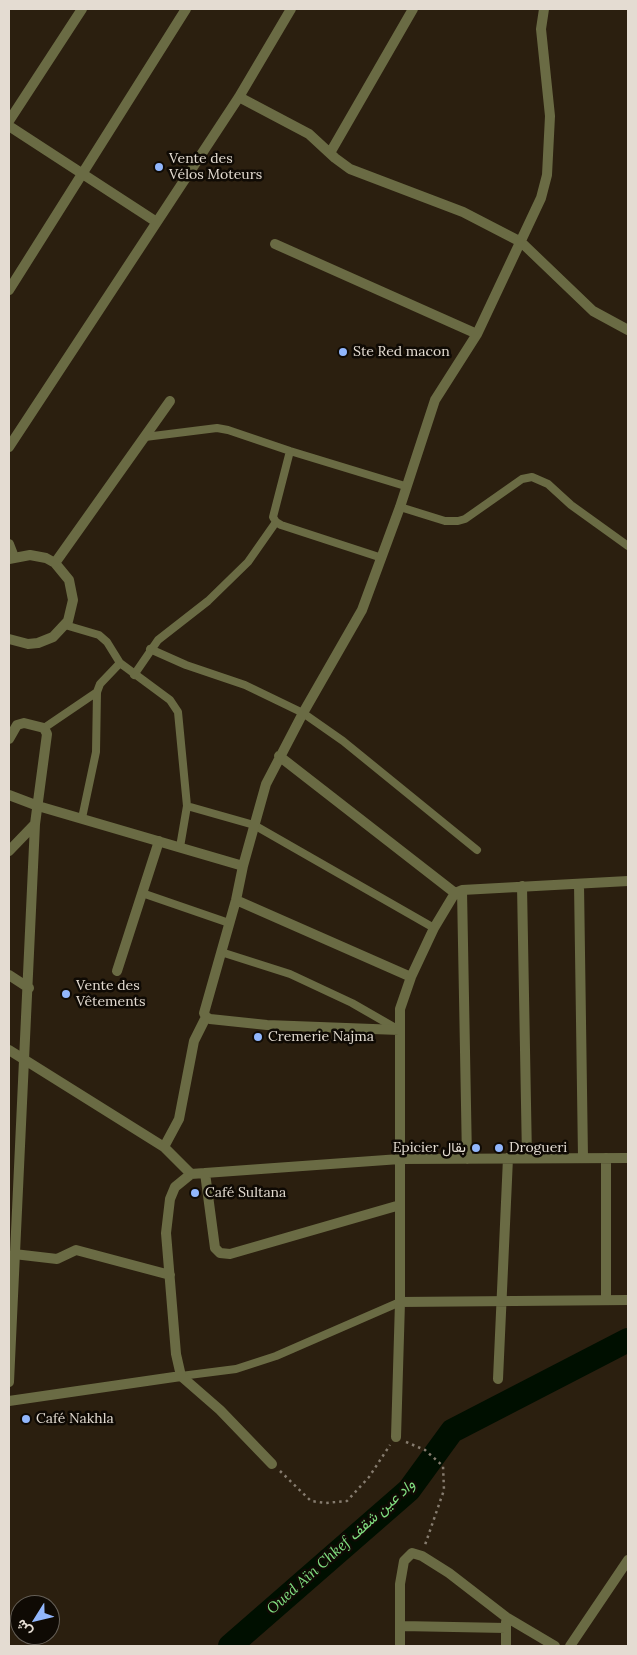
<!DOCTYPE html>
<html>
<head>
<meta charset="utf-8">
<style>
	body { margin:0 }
	#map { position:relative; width:637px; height:1655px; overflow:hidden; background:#2b1f0f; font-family:Lora,Vazirmatn,serif }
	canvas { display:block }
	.frame { position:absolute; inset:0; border:10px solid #e4dcd2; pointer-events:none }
	.north { position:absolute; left:10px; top:1595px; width:50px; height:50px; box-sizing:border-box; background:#0f0a04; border:1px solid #645e56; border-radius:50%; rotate:234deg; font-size:14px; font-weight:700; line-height:20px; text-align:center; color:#e4dcd2 }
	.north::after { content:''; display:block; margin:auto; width:18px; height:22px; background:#92b7fd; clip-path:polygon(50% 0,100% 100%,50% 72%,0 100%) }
</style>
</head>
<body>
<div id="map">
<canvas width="637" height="1655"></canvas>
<div class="frame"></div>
<div class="north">ش</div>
</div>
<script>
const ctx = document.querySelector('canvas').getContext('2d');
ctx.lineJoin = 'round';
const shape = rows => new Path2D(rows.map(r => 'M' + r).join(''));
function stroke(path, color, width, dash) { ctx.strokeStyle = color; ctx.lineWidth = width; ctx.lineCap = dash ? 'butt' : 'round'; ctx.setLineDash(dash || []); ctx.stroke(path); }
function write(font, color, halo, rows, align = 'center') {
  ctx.font = font + ' Lora,Vazirmatn,serif'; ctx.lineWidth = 5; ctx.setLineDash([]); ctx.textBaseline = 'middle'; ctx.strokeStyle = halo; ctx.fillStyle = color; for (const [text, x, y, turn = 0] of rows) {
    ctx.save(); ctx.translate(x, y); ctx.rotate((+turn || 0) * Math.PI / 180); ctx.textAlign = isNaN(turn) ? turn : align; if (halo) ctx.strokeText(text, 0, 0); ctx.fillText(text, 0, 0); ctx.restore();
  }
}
stroke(shape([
	[230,1646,409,1490,452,1431,628,1340]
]), '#000f00', 24);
stroke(shape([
	[406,1442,425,1450,443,1466,444,1490,425,1545],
	[280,1471,311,1501,326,1503,347,1501,369,1477,390,1445]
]), '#867c6f', 2.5, [2.5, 4]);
stroke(shape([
	[145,437,217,428,228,430,290,451,405,486],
	[290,451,273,517,276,522,281,525,382,558],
	[400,507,445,521,458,521,465,519,522,479,532,477,548,484,571,505,628,546],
	[65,625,99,635,107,642,120,663,170,700,178,712,187,806,180,847],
	[150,649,186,665,245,685,303,713,343,741,477,850],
	[134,675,158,640,208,601,248,562,276,522],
	[44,728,97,692],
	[187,806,254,825,434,928],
	[82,818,96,752,97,692,100,684,120,663],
	[142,893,229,923],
	[221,952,290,974,352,1003,399,1030],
	[181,1376,236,1369,276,1356,400,1302]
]), '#6a6b44', 8);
stroke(shape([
	[239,97,309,134,335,158,350,169,463,212,521,242,593,311,628,330],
	[9,121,82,9],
	[9,126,155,221],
	[330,153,413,9],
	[275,244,477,334],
	[9,290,186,9],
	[9,447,239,97,291,9],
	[9,544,14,557],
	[9,559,30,555,46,558,55,563,69,580,73,600,68,621,53,637,38,643,28,644,9,639],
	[55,563,170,401],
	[9,739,17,725,24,723,44,728,47,734,35,824,9,1382],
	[279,756,455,893],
	[9,795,38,806,243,866,266,784,303,713,362,610,400,507,435,400,477,334,541,198,547,175,550,116,541,29,544,9],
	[9,851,35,824],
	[243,866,236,900,204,1013,206,1017,210,1019,267,1025,399,1030],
	[579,884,583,1158],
	[522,886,527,1158],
	[462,890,467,1159],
	[236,900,411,977],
	[117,971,159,841],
	[9,975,29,988],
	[9,1050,164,1147,191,1174],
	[164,1147,179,1119,194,1041,206,1017],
	[606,1158,606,1300],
	[205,1173,215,1248,220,1253,230,1254,400,1205],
	[14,1254,57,1259,76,1250,170,1275],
	[400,1302,628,1300],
	[498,1379,508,1158],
	[9,1401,181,1376],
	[396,1437,400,1302,400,1009,411,977,434,928,455,893,462,890,628,881],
	[272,1464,220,1410,181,1376,176,1354,166,1233,170,1199,175,1187,191,1174,400,1159,628,1158],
	[506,1622,506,1646],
	[401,1626,506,1628],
	[400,1646,400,1584,404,1561,412,1553,422,1556,449,1573,506,1617,555,1646],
	[570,1646,628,1560]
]), '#6a6b44', 10);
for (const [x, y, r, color] of [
	[159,167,5,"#92b7fd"],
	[343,352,5,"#92b7fd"],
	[66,994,5,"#92b7fd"],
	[258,1037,5,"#92b7fd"],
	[476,1148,5,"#92b7fd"],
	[499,1148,5,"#92b7fd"],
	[195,1193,5,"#92b7fd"],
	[26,1419,5,"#92b7fd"]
]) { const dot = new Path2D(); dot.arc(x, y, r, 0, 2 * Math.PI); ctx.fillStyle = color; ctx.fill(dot); stroke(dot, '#0f0a04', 2); }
write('14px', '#e4dcd2', '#0f0a04', [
	["Vente des",169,159],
	["Vélos Moteurs",169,175],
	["Ste Red macon",353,352],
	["Vente des",76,986],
	["Vêtements",76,1002],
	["Cremerie Najma",268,1037],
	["Epicier بقال",466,1148,"right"],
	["Drogueri",509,1148],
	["Café Sultana",205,1193],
	["Café Nakhla",36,1419]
], 'left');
write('italic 15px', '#81de80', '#0f0a04', [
	["Oued Aïn Chkef واد عين شقف",341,1547,-42]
]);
</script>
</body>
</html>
